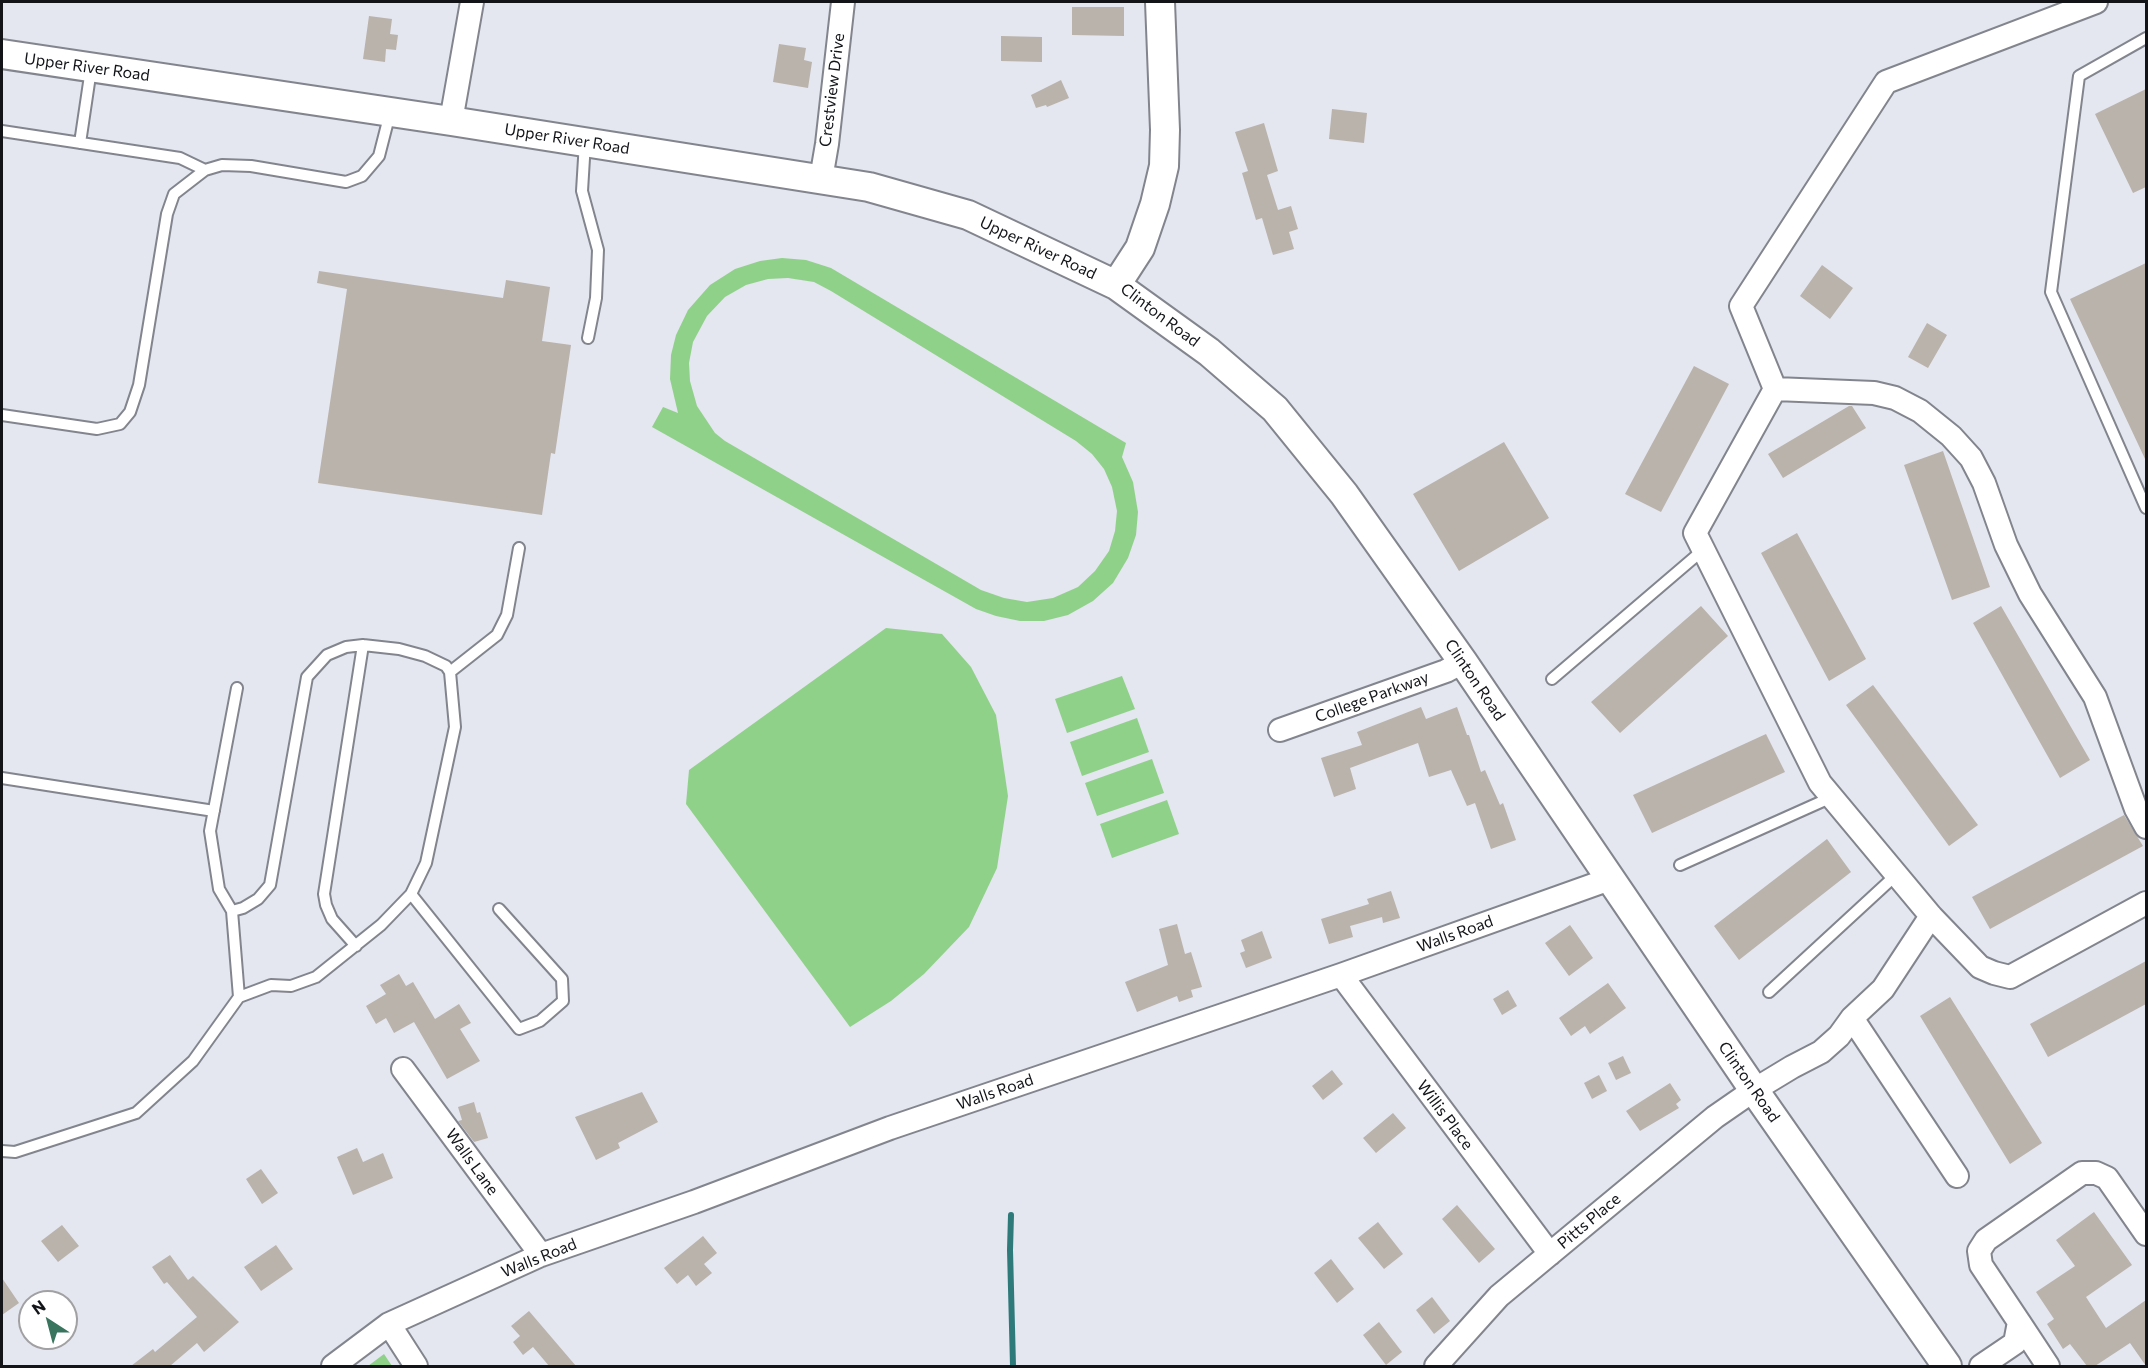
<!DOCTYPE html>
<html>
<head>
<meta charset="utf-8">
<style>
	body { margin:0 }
	#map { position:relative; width:2148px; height:1368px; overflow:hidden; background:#e4e6f0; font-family:Commissioner,sans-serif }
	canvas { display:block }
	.frame { position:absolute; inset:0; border:3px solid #131418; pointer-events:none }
	.north { position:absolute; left:18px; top:1290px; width:60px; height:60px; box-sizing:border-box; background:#fff; border:2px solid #a1a1a3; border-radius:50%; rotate:324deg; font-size:16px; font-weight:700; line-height:24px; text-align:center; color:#131418 }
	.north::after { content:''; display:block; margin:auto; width:21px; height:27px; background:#39745e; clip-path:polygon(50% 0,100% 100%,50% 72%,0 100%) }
</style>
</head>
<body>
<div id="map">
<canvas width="2148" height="1368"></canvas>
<div class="frame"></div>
<div class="north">N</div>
</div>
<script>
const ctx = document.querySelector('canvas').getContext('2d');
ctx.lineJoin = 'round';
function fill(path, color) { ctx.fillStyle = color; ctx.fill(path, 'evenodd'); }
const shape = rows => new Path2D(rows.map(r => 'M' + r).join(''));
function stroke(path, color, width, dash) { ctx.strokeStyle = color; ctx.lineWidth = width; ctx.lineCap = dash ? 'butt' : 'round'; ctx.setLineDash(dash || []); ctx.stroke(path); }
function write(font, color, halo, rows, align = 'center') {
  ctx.font = font + ' Commissioner,sans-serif'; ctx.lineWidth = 4.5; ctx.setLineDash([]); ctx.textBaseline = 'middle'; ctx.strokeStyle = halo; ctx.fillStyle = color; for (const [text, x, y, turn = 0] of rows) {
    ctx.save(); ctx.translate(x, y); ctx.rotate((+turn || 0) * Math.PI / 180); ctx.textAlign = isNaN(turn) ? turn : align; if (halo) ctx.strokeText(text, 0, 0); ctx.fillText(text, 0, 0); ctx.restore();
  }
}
fill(shape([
	[782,258,806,260,831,268,1126,443,1122,457,1133,482,1138,512,1136,535,1128,558,1113,583,1093,601,1068,615,1044,621,1020,621,996,616,976,609,652,427,663,407,678,413,670,379,671,355,676,335,688,310,710,285,735,269,760,261],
	[788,278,814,282,831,291,1076,441,1092,454,1104,469,1112,487,1117,511,1115,531,1109,551,1095,571,1078,587,1053,598,1027,602,1004,598,981,590,725,441,715,433,697,406,690,381,689,363,693,342,707,316,725,297,746,285,768,279],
	[886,628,942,634,971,667,996,715,1008,796,997,868,969,927,924,974,891,1001,850,1027,686,804,689,770],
	[1122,676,1135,709,1067,733,1055,699],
	[1137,718,1149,752,1082,776,1070,742],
	[1152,759,1164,793,1097,816,1085,783],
	[1167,800,1179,834,1112,858,1100,824],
	[384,1354,392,1366,368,1366]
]), '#90d18a');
stroke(shape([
	[1011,1215,1010,1250,1013,1366]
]), '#2e7a7b', 6);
fill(shape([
	[1072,7,1124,7,1124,36,1072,35],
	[369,16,392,19,390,34,398,35,396,50,386,49,385,62,363,59],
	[1001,36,1042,37,1042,62,1001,61],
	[779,44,806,48,804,60,812,62,808,88,773,82],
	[1061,80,1069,98,1047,107,1046,105,1036,108,1031,95],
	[2146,89,2146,187,2133,193,2095,114],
	[1332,109,1367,113,1364,143,1329,139],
	[1264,123,1278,171,1267,175,1278,210,1291,206,1298,229,1289,232,1294,249,1273,255,1262,218,1256,220,1242,173,1248,171,1235,132],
	[2146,263,2146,461,2070,299],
	[1822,265,1853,288,1830,319,1800,296],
	[319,271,503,298,506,280,550,287,542,341,571,345,555,454,551,453,542,515,318,483,347,289,317,283],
	[1927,323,1947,335,1928,368,1908,357],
	[1694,366,1729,384,1661,512,1625,494],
	[1849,406,1852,406,1866,428,1783,478,1768,454],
	[1504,442,1549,518,1459,571,1413,494],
	[1943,451,1990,587,1952,600,1904,465],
	[1797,533,1866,659,1829,681,1761,553],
	[1701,606,1728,636,1620,733,1591,702],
	[2001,606,2090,760,2060,778,1973,623],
	[1873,685,1978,825,1949,846,1846,705],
	[1421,707,1426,719,1457,707,1467,735,1469,735,1481,772,1485,770,1500,805,1503,803,1516,840,1491,849,1475,803,1467,806,1451,770,1429,777,1418,743,1350,768,1356,789,1334,797,1321,758,1362,745,1357,732],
	[1766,734,1785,772,1652,833,1633,795],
	[2124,815,2143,846,1990,929,1972,897],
	[1827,839,1851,872,1739,960,1714,926],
	[1391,891,1400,918,1383,923,1382,917,1350,926,1353,937,1329,944,1321,919,1369,904,1367,899],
	[1177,924,1185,954,1191,952,1202,987,1191,990,1193,997,1179,1002,1177,996,1137,1012,1125,982,1168,965,1159,929],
	[1570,925,1593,958,1569,976,1545,943],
	[1262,931,1272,958,1246,968,1240,953,1245,951,1241,940],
	[2146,961,2146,1004,2048,1057,2030,1024],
	[399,974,406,986,413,982,435,1019,459,1004,471,1023,460,1029,480,1061,447,1079,414,1022,394,1033,386,1018,376,1024,366,1006,386,994,380,985],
	[1608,983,1626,1008,1590,1034,1585,1026,1571,1036,1559,1018],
	[1508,990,1517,1006,1502,1015,1493,999],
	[1950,997,2042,1143,2010,1164,1920,1016],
	[1623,1056,1631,1073,1616,1080,1608,1063],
	[1332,1070,1343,1084,1323,1100,1312,1086],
	[1599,1075,1607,1091,1592,1099,1584,1083],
	[1670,1083,1681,1100,1676,1104,1679,1108,1640,1131,1626,1111],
	[642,1092,658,1122,618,1143,620,1148,596,1160,575,1117],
	[474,1102,477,1113,480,1112,488,1138,474,1142,458,1121,462,1120,458,1107],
	[1393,1113,1406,1128,1376,1153,1363,1138],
	[357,1148,363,1162,383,1153,393,1178,353,1195,337,1157],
	[261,1169,278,1193,262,1204,246,1179],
	[1457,1205,1495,1249,1479,1263,1442,1219],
	[2094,1212,2132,1265,2086,1297,2106,1328,2146,1300,2146,1366,2130,1343,2095,1366,2087,1366,2070,1344,2063,1349,2047,1324,2054,1319,2036,1292,2075,1266,2056,1240],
	[1378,1222,1403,1254,1384,1269,1358,1238],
	[62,1225,79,1246,58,1262,41,1241],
	[703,1236,717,1253,704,1264,712,1273,696,1286,688,1275,677,1284,664,1268],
	[276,1245,293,1269,261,1291,244,1267],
	[170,1255,188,1280,193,1276,239,1322,204,1352,197,1343,170,1366,131,1366,153,1349,155,1352,197,1317,167,1282,164,1284,152,1267],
	[1331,1259,1354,1289,1337,1303,1314,1273],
	[2,1278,19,1303,2,1315],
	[1432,1297,1450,1321,1434,1334,1416,1310],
	[529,1311,576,1366,549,1366,533,1347,523,1355,513,1342,520,1336,511,1326],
	[1379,1322,1402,1352,1386,1365,1363,1335]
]), '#bab3ab');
const service = shape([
	[2146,38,2079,76,2051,292,2146,508],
	[2,131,180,158,205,170],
	[585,142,582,191,598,250,596,298,588,338],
	[80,143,91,69],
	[2,415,97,429,120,424,130,412,139,385,167,214,174,194,205,170,222,165,251,166,346,182,362,176,379,156,390,113],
	[1552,679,1703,550],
	[237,688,210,831,219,889,232,911,239,997],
	[2,778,214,811],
	[1680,865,1832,797],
	[411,894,519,1029,540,1021,563,1001,562,979,499,909],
	[232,911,243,908,258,899,270,885,307,677,327,655,346,647,363,645,399,649,425,656,446,666,450,672],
	[356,946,332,919,326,905,324,894,363,645],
	[1769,992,1896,875],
	[2,1151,15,1152,136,1113,193,1061,239,997,271,985,291,986,316,977,381,925,411,894,426,863,455,727,450,672,497,635,507,615,519,548]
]);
const minor = shape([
	[2096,2,1886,82,1741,306,1775,389,1695,533,1820,783,1931,916,1980,967,1994,973,2010,977,2146,903],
	[451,121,472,2],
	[821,179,827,144,843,2],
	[1775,389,1874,393,1895,398,1920,411,1951,436,1971,458,1984,483,2006,545,2030,594,2095,697,2136,809,2146,827],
	[1280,730,1446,671,1463,662],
	[1341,975,1550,1254],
	[1852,1018,1957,1176],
	[403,1069,541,1255],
	[2019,1322,2048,1366],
	[389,1324,416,1366],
	[333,1366,389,1324,541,1255,694,1202,890,1128,1341,975,1610,879],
	[1436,1366,1499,1296,1715,1117,1754,1090,1792,1067,1821,1052,1839,1036,1852,1018,1883,989,1931,916],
	[1981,1366,2015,1343,2019,1322,1981,1265,1979,1251,1986,1240,2082,1173,2096,1173,2107,1178,2146,1234]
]);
const tertiary = shape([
	[2,54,451,121,869,187,968,215,1116,285,1209,352,1275,409,1344,494,1463,662,1754,1090,1947,1366],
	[1116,285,1140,248,1155,204,1164,166,1165,130,1160,2]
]);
stroke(service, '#83858e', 14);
stroke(minor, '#83858e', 26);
stroke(tertiary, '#83858e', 32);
stroke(service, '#fff', 10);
stroke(minor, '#fff', 22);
stroke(tertiary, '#fff', 28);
write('16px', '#131418', '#fff', [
	["Upper River Road",87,67,8],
	["Crestview Drive",832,90,-83],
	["Upper River Road",567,139,9],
	["Upper River Road",1038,248,25],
	["Clinton Road",1160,315,37],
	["Clinton Road",1475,680,56],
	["College Parkway",1372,697,-20],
	["Walls Road",1455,934,-20],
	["Clinton Road",1749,1082,55],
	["Walls Road",995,1092,-19],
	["Willis Place",1445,1115,53],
	["Walls Lane",472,1162,54],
	["Pitts Place",1589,1221,-40],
	["Walls Road",539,1258,-22]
]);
</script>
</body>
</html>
